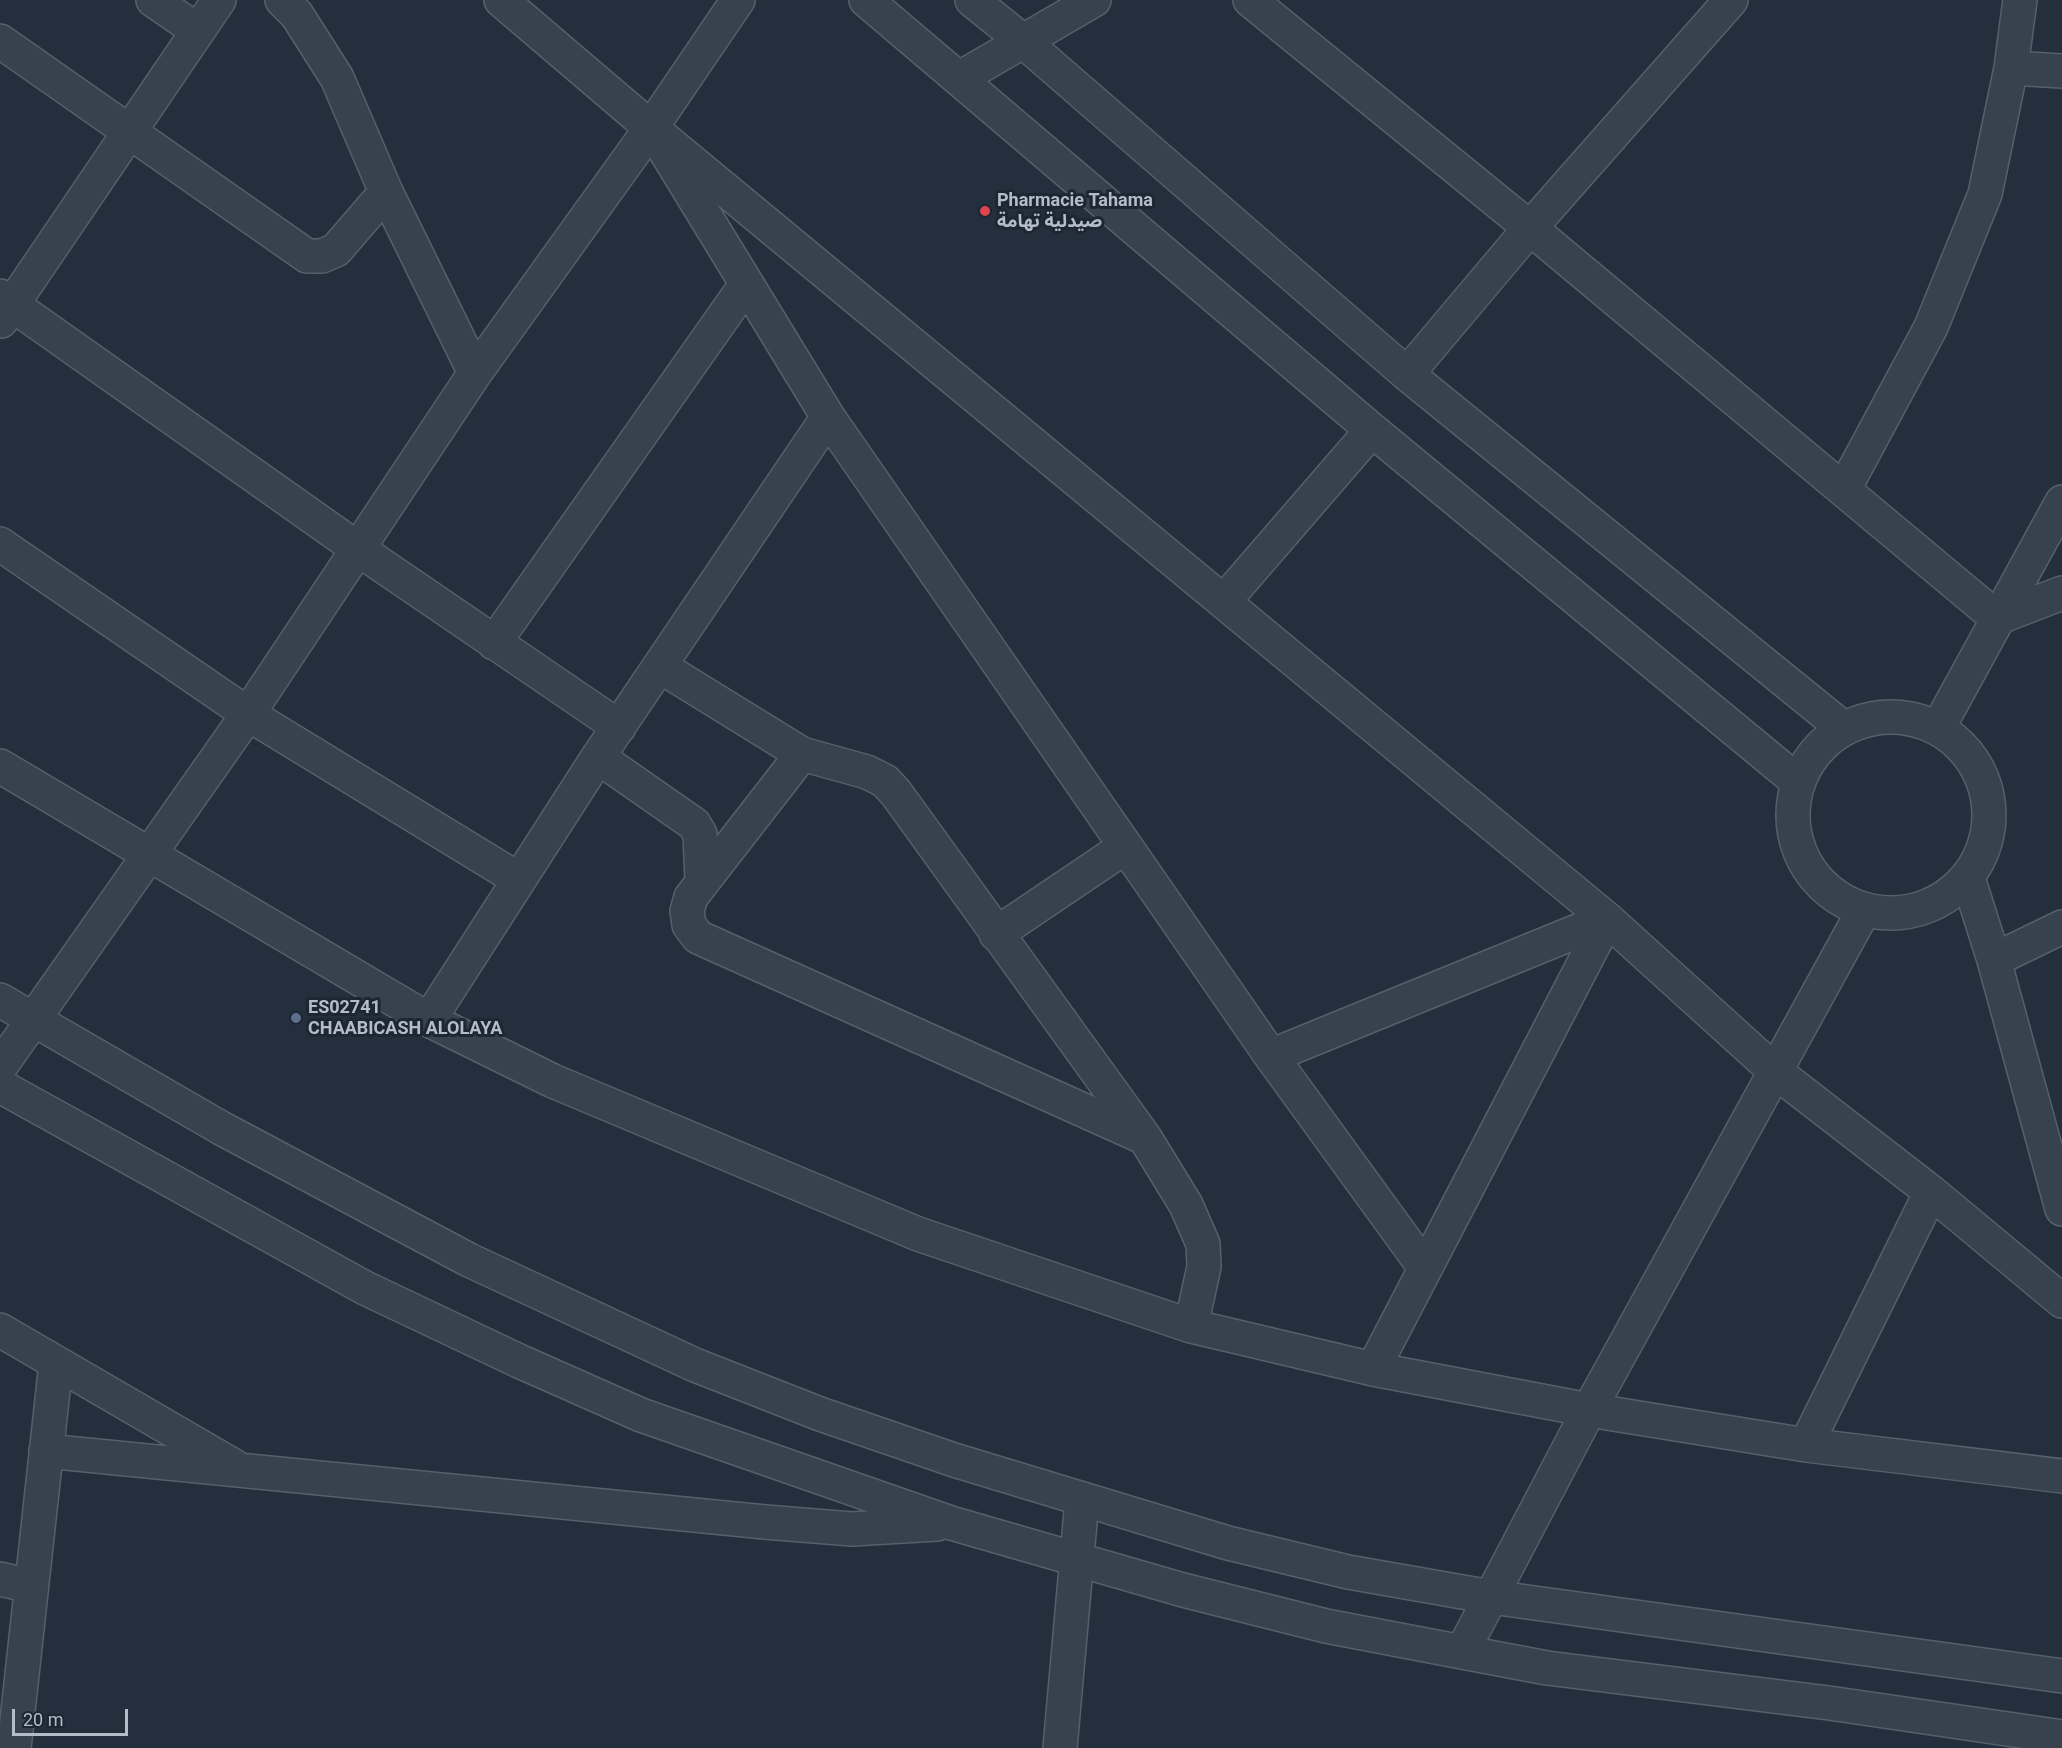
<!DOCTYPE html>
<html>
<head>
<meta charset="utf-8">
<style>
	body { margin:0 }
	#map { position:relative; width:2062px; height:1748px; overflow:hidden; background:#242f3e; font-family:Roboto,sans-serif }
	canvas { display:block }
	.scale { position:absolute; left:12px; top:1709px; width:116px; height:27px; box-sizing:border-box; border:3px solid #b4bcc9; border-top:0; padding-left:8px; font-size:18px; line-height:21px; white-space:nowrap; color:#b4bcc9; -webkit-text-stroke:4px #1d2633; paint-order:stroke }
</style>
</head>
<body>
<div id="map">
<canvas width="2062" height="1748"></canvas>
<div class="scale">20 m</div>
</div>
<script>
const ctx = document.querySelector('canvas').getContext('2d');
ctx.lineJoin = 'round';
const shape = rows => new Path2D(rows.map(r => 'M' + r).join(''));
function stroke(path, color, width, dash) { ctx.strokeStyle = color; ctx.lineWidth = width; ctx.lineCap = dash ? 'butt' : 'round'; ctx.setLineDash(dash || []); ctx.stroke(path); }
function write(font, color, halo, rows, align = 'center') {
  ctx.font = font + ' Roboto,"Noto Sans Arabic",sans-serif'; ctx.lineWidth = 6; ctx.setLineDash([]); ctx.textBaseline = 'middle'; ctx.strokeStyle = halo; ctx.fillStyle = color; for (const [text, x, y, turn = 0] of rows) {
    ctx.save(); ctx.translate(x, y); ctx.rotate((+turn || 0) * Math.PI / 180); ctx.textAlign = isNaN(turn) ? turn : align; if (halo) ctx.strokeText(text, 0, 0); ctx.fillText(text, 0, 0); ctx.restore();
  }
}
const minor = shape([
	[153,0,198,31],
	[282,0,297,15,337,78,386,192,475,373],
	[501,0,651,128,1607,919,1776,1072,1931,1192,2062,1301],
	[866,0,1372,430,1797,781],
	[972,0,1024,42,1407,374,1843,728],
	[1250,0,1530,228,1997,618,2062,593],
	[0,41,307,256,322,256,336,250,386,192],
	[2011,68,2062,71],
	[960,78,1094,0],
	[663,147,828,417,1271,1056,1425,1268],
	[0,296,358,549,619,727],
	[1,321,219,0],
	[1407,374,1530,228,1731,0],
	[1844,489,1931,327,1985,194,2011,68,2020,0],
	[0,544,248,714,518,879],
	[1225,600,1372,430],
	[494,643,745,286],
	[661,667,802,754,867,772,885,781,896,793,1145,1138,1186,1205,1203,1244,1204,1267,1191,1326],
	'1793 815a98 98 0 1 1 196 0a98 98 0 1 1-196 0Z',
	[1938,728,2062,502],
	[802,754,691,897,687,911,689,925,698,937,1143,1137],
	[598,757,694,824,700,834,702,881],
	[0,766,429,1020,553,1081,918,1234,1191,1326,1373,1369,1589,1410,1806,1445,2062,1476],
	[1968,878,1994,960,2062,1209],
	[996,934,1125,847],
	[1994,960,2062,927],
	[0,1000,221,1128,469,1260,695,1365,820,1414,954,1460,1228,1543,1348,1572,1491,1597,2062,1676],
	[429,1020,598,757,828,417],
	[1271,1056,1607,919],
	[0,1067,248,714,475,373,651,128,738,0],
	[0,1086,365,1288,519,1361,641,1415,951,1523,1183,1590,1326,1626,1462,1652,1547,1668,1829,1703,2062,1737],
	[0,1330,234,1466],
	[1373,1369,1607,919],
	[1806,1445,1931,1192],
	[46,1451,765,1522,852,1529,937,1524],
	[0,1579,31,1586],
	[1462,1652,1589,1410,1864,910],
	[14,1748,56,1363],
	[1060,1748,1082,1500]
]);
stroke(minor, '#565f6c', 36);
stroke(minor, '#38414e', 33);
for (const [x, y, r, color] of [
	[985,211,6,"#e0444e"],
	[296,1018,6,"#5c6f8a"]
]) { const dot = new Path2D(); dot.arc(x, y, r, 0, 2 * Math.PI); ctx.fillStyle = color; ctx.fill(dot); stroke(dot, '#1d2633', 2); }
write('bold 18px', '#b4bcc9', '#1d2633', [
	["Pharmacie Tahama",997,201],
	["صيدلية تهامة",997,222],
	["ES02741",308,1008],
	["CHAABICASH ALOLAYA",308,1029]
], 'left');
</script>
</body>
</html>
